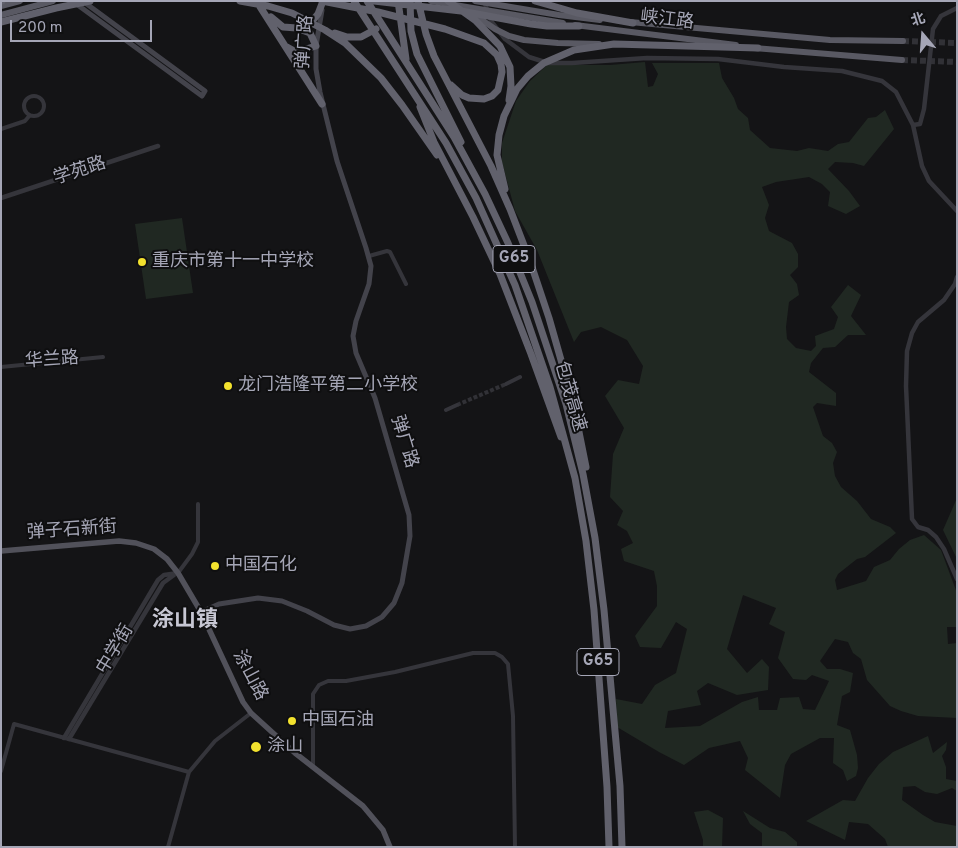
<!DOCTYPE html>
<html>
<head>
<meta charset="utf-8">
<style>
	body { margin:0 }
	#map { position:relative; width:958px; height:848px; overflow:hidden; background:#141416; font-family:Overpass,"Noto Sans SC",sans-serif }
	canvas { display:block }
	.frame { position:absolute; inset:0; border:2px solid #a5a6b6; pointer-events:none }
	.north { position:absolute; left:898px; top:10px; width:50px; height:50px; -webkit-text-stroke:4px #0f0f10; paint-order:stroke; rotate:342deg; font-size:14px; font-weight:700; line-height:20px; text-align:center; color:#a5a6b6 }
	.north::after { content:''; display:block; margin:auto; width:18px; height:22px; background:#a5a6b6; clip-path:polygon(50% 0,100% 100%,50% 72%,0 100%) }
	.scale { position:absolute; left:10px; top:20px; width:142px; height:22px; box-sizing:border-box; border:2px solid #a5a6b6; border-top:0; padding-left:6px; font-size:15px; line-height:18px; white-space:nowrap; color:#a5a6b6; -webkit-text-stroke:4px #0f0f10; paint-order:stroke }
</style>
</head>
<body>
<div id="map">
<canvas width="958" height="848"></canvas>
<div class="frame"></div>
<div class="north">北</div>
<div class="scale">200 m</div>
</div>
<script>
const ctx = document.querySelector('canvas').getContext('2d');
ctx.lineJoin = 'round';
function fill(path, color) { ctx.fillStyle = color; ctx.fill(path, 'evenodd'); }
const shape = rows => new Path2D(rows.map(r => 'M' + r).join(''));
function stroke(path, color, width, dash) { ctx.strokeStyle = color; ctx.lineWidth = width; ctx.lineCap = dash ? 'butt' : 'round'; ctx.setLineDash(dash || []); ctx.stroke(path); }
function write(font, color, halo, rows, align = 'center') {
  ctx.font = font + ' Overpass,"Noto Sans SC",sans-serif'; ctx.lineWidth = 4; ctx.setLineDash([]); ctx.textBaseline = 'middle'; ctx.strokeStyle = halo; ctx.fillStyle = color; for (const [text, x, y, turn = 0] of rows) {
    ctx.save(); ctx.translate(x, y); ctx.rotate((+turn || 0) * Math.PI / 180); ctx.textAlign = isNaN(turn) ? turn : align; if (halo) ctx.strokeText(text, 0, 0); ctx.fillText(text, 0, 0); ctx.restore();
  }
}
fill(shape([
	[645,62,648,87,653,86,658,74,652,63,719,63,722,78,734,98,738,109,748,118,750,130,770,148,797,151,809,148,828,151,838,144,849,142,868,118,876,117,885,110,894,129,864,166,853,163,835,162,828,169,849,191,860,206,846,214,828,206,830,192,822,184,809,177,776,182,762,187,769,205,765,218,769,231,792,243,798,254,798,267,790,275,797,284,799,295,789,302,786,327,787,339,796,348,811,351,816,346,815,336,834,329,838,317,831,307,848,285,861,295,851,316,866,335,848,335,835,347,823,348,811,363,809,372,836,393,836,406,817,403,813,407,823,436,832,443,837,452,833,463,835,476,841,487,857,501,871,519,890,527,896,533,865,557,857,559,838,574,835,580,837,590,866,581,874,567,890,560,899,549,910,540,924,535,941,550,957,593,957,627,947,627,948,644,957,643,957,718,918,716,901,711,890,706,867,680,861,659,853,653,848,642,835,639,820,661,827,669,840,669,853,673,850,692,842,696,837,725,850,730,857,755,858,768,856,776,847,781,843,770,833,763,834,738,820,738,791,754,785,765,780,798,745,770,748,758,740,741,709,748,684,765,659,752,617,727,616,699,642,704,655,685,676,673,687,629,676,622,661,648,640,647,635,636,657,606,657,586,654,571,624,561,621,549,633,543,627,531,617,525,623,511,610,497,613,454,624,428,605,396,618,380,639,384,643,366,627,340,601,327,581,332,574,342,537,250,515,211,502,162,502,143,516,101,530,81,547,65,610,65],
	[743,595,776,608,769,624,785,632,778,658,793,679,806,680,812,675,829,681,815,710,803,709,799,697,780,698,777,710,759,710,758,697,742,702,700,726,665,728,668,711,701,705,697,691,708,683,737,695,768,690,769,667,762,659,747,673,727,649],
	[182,218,193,293,146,299,135,224],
	[957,498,957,559,943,530],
	[928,736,933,753,947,742,946,750,942,756,946,767,946,779,957,781,957,791,952,788,937,794,925,792,915,786,903,787,902,800,923,815,935,822,957,826,957,847,888,847,885,839,868,824,849,822,845,840,806,821,843,800,855,801,868,778,879,764,893,752],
	[708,810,723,818,722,847,703,847,703,840,694,812],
	[743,811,770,828,785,832,797,842,797,847,762,847,762,833,750,824]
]), '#202822');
stroke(shape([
	[457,405,506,384]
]), '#313136', 4, [4, 2]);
stroke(shape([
	[903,41,957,43],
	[902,60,957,62]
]), '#313136', 6, [6, 3]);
stroke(shape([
	'24 106a10 10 0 1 1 20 0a10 10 0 1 1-20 0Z',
	[1,129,25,121,30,115],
	[369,256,387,251,390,252,406,284],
	[1,367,103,357],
	[506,384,520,377],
	[446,410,457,405],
	[178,573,192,554,198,542,198,504],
	[313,766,313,694,319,685,328,681,346,681,395,672,473,653,495,653,502,657,508,664,513,716,515,847],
	[1,771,14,724,189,772,168,847],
	[189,772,215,741,251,713]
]), '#35353b', 4);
stroke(shape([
	[484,1,491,21,505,39,529,57,548,63,572,63,647,58,718,59,784,67,842,71,882,81,896,92,913,125,922,166,929,181,957,211],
	[913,125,920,124,924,109,933,29,941,16,957,8],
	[1,198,158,146],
	[957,277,955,284,944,300,918,322,912,333,907,351,906,386,912,519,918,527,928,530,936,537,944,549,957,579],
	[64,738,158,580,164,575,178,573],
	[69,739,163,583,174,575]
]), '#35353b', 4.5);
stroke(shape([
	[75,3,202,96,205,91,84,2],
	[201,612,219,604,258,598,282,601,307,611,334,625,350,629,366,626,382,617,394,603,402,583,410,536,409,515,375,398,356,353,353,336,356,321,369,284,371,266,366,248,337,161,320,92,316,69,316,46,322,10]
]), '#43434b', 5);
stroke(shape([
	[1,551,119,541,136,543,154,549,167,559,178,573,201,612,243,702,251,713,295,753,363,806,383,830,390,847]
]), '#51515a', 5.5);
stroke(shape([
	[431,1,563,23],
	[475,1,559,15,600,20],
	[1,6,20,1],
	[473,14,495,29,509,36,524,40,558,43,599,44],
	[1,15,53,1],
	[630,22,830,40,903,41],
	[575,25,736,45],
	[754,48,902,60]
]), '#595963', 6);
stroke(shape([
	[1,1,2,1],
	[240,1,268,6,292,13,325,30,345,43,381,78,402,105,437,155],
	[322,1,378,12,445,29,484,43,497,55,501,64,502,72,498,90,492,96,484,99,469,98,462,95,451,85],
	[354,1,446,143,476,198,515,285,550,387,575,478,586,541,594,610,607,787,609,847],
	[367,1,454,137,485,194,508,243,532,302,566,404,583,474,595,538,604,610,620,786,622,847],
	[374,1,461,11,531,24,547,26,579,26],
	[398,1,406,59],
	[410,1,411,31,417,54,461,142],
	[418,1,426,34,434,56,491,166,510,209,530,261,549,318,573,402,586,467],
	[448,1,476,21,500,46,510,67,511,86,509,100],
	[535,1,577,13,633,23],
	[257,2,322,104],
	[271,17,283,27,297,28,313,20,318,14,323,1],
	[1,22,56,8,90,1],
	[335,33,347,37,361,37,376,29],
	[287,47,296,52,316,46,310,33,297,28],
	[420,107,434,142,473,217,500,274,531,354,561,437],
	[505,189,497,155,499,135,504,116,517,89,528,76,544,63,574,50,614,44,758,48]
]), '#61616c', 7);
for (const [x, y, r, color] of [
	[142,262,5,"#f3e22e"],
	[228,386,5,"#f3e22e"],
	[215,566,5,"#f3e22e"],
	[292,721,5,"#f3e22e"],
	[256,747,6,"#f3e22e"]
]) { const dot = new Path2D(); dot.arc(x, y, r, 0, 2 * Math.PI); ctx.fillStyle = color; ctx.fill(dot); stroke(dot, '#0f0f10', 2); }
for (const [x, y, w] of [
	[514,259,42],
	[598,662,42]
]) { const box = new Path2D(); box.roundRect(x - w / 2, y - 13.5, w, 27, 4); ctx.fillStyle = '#0f0f10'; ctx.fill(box); stroke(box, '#a5a6b6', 1); }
write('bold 16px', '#a5a6b6', null, [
	["G65",514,259],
	["G65",598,662]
]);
write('18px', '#a5a6b6', '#0f0f10', [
	["峡江路",667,21,7],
	["弹广路",306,42,-86],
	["学苑路",80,172,-18],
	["华兰路",52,361,-4],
	["包茂高速",569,397,74],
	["弹广路",403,442,73],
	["弹子石新街",72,531,-4],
	["中学街",116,650,-59],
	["涂山路",249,676,62]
]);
write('18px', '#a5a6b6', '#0f0f10', [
	["重庆市第十一中学校",152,262],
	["龙门浩隆平第二小学校",238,386],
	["中国石化",225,566],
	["中国石油",302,721],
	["涂山",267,747]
], 'left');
write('bold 22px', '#c6c6d2', '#0f0f10', [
	["涂山镇",185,622]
]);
</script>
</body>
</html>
